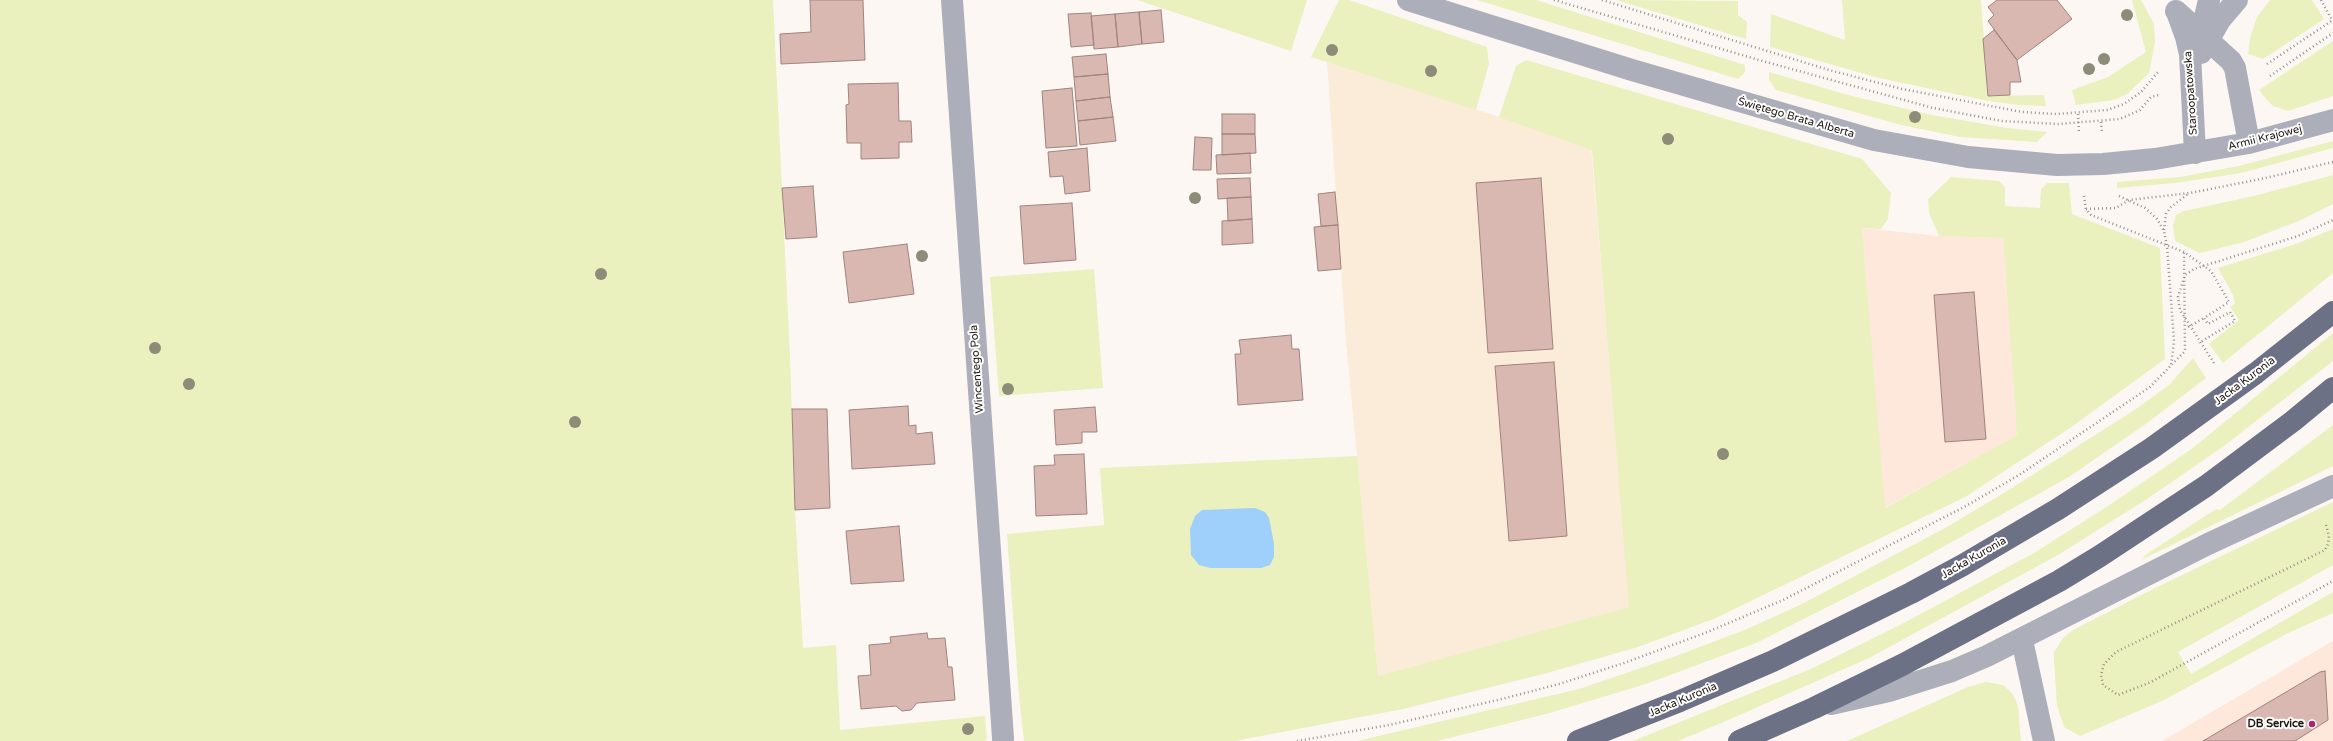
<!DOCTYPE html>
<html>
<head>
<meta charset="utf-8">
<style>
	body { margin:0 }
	canvas { display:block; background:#fdf7f4 }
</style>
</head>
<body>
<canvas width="2333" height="741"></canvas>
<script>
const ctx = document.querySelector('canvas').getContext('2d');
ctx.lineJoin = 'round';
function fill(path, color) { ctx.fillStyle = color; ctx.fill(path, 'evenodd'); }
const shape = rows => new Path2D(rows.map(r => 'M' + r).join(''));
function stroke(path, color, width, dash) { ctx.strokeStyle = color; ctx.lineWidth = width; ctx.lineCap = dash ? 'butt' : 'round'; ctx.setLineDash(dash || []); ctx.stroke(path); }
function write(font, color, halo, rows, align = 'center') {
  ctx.font = font + ' "Varela Round",sans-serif'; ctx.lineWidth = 4; ctx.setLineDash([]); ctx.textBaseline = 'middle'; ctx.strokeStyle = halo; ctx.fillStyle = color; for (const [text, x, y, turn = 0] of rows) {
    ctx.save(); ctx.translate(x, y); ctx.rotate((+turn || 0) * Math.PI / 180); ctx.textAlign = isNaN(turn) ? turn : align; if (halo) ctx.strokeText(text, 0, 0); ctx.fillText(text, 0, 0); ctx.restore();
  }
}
fill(shape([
	[1862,228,1939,236,2003,238,2017,435,1884,508],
	[2333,641,2333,741,2162,741,2321,648]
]), '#fee7db');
fill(shape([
	[1327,62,1591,146,1630,607,1378,676,1346,342]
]), '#faecd9');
fill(shape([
	[0,0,773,0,790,357,795,510,803,648,836,645,840,730,985,716,987,739,985,741,0,741],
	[1137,0,1307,0,1291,51],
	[1339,0,1349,0,1487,47,1489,64,1476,110,1311,57],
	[1477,0,1536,0,1745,65,1745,72,1738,79],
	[1616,0,1738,1,1738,15,1747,22,1746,39],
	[1842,0,1981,0,1988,96,2044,95,2046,106,2020,105,1988,101,1936,90,1875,77,1770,47,1771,14,1845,40],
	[2132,0,2141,0,2154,24,2155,42,2149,73,2127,94,2114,100,2076,105,2072,90,2108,77,2146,52],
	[2270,0,2312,0,2324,19,2263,59,2248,54,2250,38,2257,17],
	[2333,41,2333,96,2288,111,2273,106,2266,99,2259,90],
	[1526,60,1862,159,1891,193,1888,219,1881,229,1862,228,1885,508,2017,435,2003,238,1939,236,1929,213,1928,199,1951,177,1999,181,2005,187,2005,206,2040,208,2041,189,2047,183,2069,183,2072,214,2160,248,2165,359,2070,428,1965,497,1716,618,1638,647,1547,673,1403,709,1235,741,1024,741,1019,696,1007,534,1104,525,1100,468,1357,456,1378,676,1629,607,1592,150,1499,117,1516,66],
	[1769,72,1848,95,1932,115,2007,128,2047,132,2037,142,1960,137,1901,125,1776,90,1769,80],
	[2333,141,2333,148,2241,173,2175,183,2117,188,2117,182,2180,177,2239,166],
	[2333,175,2333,204,2301,220,2244,242,2200,253,2175,241,2173,226,2176,215,2184,211,2254,196],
	[2333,229,2333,273,2223,363,2209,344,2239,320,2230,307,2235,303,2233,295,2218,268,2296,244],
	[1094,269,1103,388,999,396,990,277],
	[2333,333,2333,361,2224,446,2147,499,2058,555,1869,658,1726,721,1678,741,1633,741,1813,668,1902,624,2034,553,2108,506,2193,448],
	[2193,358,2206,378,2147,423,2069,477,1905,568,1756,643,1646,684,1546,714,1437,741,1357,741,1579,689,1676,656,1747,629,1802,604,1945,528,2004,493,2136,409,2169,385],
	[2333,425,2333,466,2143,559,2144,556,2216,509,2220,510],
	[2333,502,2333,565,2178,652,2191,674,2333,592,2333,613,2288,633,2164,700,2080,736,2064,727,2057,706,2054,659,2054,652,2063,638,2073,630,2145,593],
	[1986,682,2003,685,2012,693,2018,706,2021,741,1847,741,1968,687]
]), '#eaf0be');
fill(shape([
	[1255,508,1265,512,1269,518,1274,544,1274,557,1270,565,1261,568,1210,568,1199,565,1191,555,1190,529,1195,516,1202,510]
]), '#9fcffb');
const building = shape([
	[810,0,863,0,865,60,781,64,780,34,811,32,810,0],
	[1997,0,2057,0,2072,19,2017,60,1988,21,1994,15,1988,7,1997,0],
	[1161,10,1164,42,1142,44,1139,12,1161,10],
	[1139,12,1142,44,1118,47,1115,14,1139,12],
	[1091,13,1094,45,1071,47,1068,14,1091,13],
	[1115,14,1118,47,1094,49,1091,16,1115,14],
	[1994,30,2017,60,2021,82,2010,82,2010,95,1988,96,1983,39,1994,30],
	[1106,54,1108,74,1074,77,1072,57,1106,54],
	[1108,74,1110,97,1076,101,1074,77,1108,74],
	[898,83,899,121,911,121,912,142,899,142,899,158,861,159,861,143,847,143,846,105,849,104,848,84,898,83],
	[1072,88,1077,146,1046,148,1042,91,1072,88],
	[1110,97,1113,117,1078,121,1076,101,1110,97],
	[1222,114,1255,114,1255,134,1222,134,1222,114],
	[1113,117,1116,141,1080,145,1078,121,1113,117],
	[1222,134,1255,134,1256,153,1222,155,1222,134],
	[1195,137,1212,138,1211,170,1193,170,1195,137],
	[1087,148,1090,191,1065,194,1063,176,1050,177,1048,152,1087,148],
	[1250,153,1251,173,1217,174,1216,155,1250,153],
	[1250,178,1251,197,1218,199,1217,179,1250,178],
	[1541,178,1553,349,1488,353,1476,183,1541,178],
	[813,186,817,237,786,239,782,188,813,186],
	[1335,192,1338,225,1321,226,1318,194,1335,192],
	[1251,197,1252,219,1228,221,1227,198,1251,197],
	[1072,203,1076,260,1024,264,1020,206,1072,203],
	[1252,219,1253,243,1222,245,1222,221,1252,219],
	[1338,225,1341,269,1318,271,1314,227,1338,225],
	[907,244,914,294,849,303,843,252,907,244],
	[1974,292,1986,439,1945,442,1934,295,1974,292],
	[1291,335,1292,349,1299,349,1303,400,1238,405,1235,354,1241,354,1239,340,1291,335],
	[1554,362,1567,536,1509,541,1495,366,1554,362],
	[908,406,909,426,916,425,916,434,932,432,935,464,852,469,849,410,908,406],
	[1095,407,1097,432,1082,432,1082,443,1056,445,1054,410,1095,407],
	[792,409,827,409,830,508,795,510,792,409],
	[1084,454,1087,514,1036,516,1034,466,1055,465,1054,455,1084,454],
	[899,526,904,581,851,584,846,531,899,526],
	[927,633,928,639,945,638,948,667,952,667,955,700,917,703,911,710,902,711,896,706,861,709,858,676,871,675,869,645,891,643,890,637,927,633],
	[2325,671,2328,720,2295,741,2203,741,2320,672,2325,671]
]);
fill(building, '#d9b8b2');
stroke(building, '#a1837d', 1);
stroke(shape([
	[1554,0,1759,60,1933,108,2002,121,2058,124,2120,119,2140,110,2151,97,2159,95],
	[1602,0,1829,70,1902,89,2022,112,2057,114,2107,110,2124,104,2141,92,2158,72],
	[2321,0,2332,20],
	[2267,64,2333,20],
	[2270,76,2333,33],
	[2078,114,2079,133],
	[2101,122,2102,133],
	[2084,196,2086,209,2091,215,2184,252,2211,271,2229,302,2204,318,2208,324,2230,312,2235,321,2199,343],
	[2119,196,2145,208,2157,219,2164,231,2167,246,2174,341,2171,366],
	[2086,209,2116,208,2129,200,2190,193,2261,179,2333,162],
	[2164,230,2166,214,2171,207,2188,194],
	[2188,327,2204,318],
	[2214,363,2180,310,2178,297,2185,275,2194,269,2298,236,2333,220],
	[2326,525,2329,536,2328,544,2325,550,2116,652,2104,664,2101,675,2103,685,2118,695,2151,682,2333,581],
	[1297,741,1389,725,1502,699,1559,684,1624,663,1705,633,1783,600,1966,506,2019,475,2150,387,2185,351,2184,252]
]), '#978f8b', 2.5, [1, 3]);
stroke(shape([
	[952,0,1003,738],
	[1408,0,1632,70,1874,140,1968,157,2057,165,2103,164,2155,159,2249,143,2333,120],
	[2176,11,2231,61,2235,68,2249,143],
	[2178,15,2186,37,2190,54,2195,153],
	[2199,43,2209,0],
	[2201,53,2220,20,2237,0],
	[2022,640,2044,741],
	[1831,704,1889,691,1952,671,1987,656,2208,544,2333,486]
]), '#acaeba', 22);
stroke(shape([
	[1578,741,1680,701,1773,661,1911,593,1963,565,2058,509,2152,448,2256,373,2333,312],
	[1739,741,1814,708,1902,665,2059,581,2100,556,2206,486,2293,421,2333,388]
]), '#6c7186', 22);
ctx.fillStyle = '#8d8c78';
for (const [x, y] of [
	[2127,15],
	[1332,50],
	[2104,59],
	[2089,69],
	[1431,71],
	[1915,117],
	[1668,139],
	[1195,198],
	[922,256],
	[601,274],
	[155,348],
	[189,384],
	[1008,389],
	[575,422],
	[1723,454],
	[968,729]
]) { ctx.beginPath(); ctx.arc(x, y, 6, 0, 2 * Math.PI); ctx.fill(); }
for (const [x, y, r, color] of [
	[2312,724,4,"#aa256f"]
]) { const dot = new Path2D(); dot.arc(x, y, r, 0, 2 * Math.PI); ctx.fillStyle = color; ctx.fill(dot); stroke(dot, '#fff', 1.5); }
write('11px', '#1f1510', '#fff', [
	["Staroopatowska",2191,93,-94],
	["Świętego Brata Alberta",1796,118,16],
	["Armii Krajowej",2265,138,-14],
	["Wincentego Pola",977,369,-94],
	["Jacka Kuronia",2245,381,-37],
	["Jacka Kuronia",1974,558,-30],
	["Jacka Kuronia",1683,700,-23]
]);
write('bold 11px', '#1f1510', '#fff', [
	["DB Service",2304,724]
], 'right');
</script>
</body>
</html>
